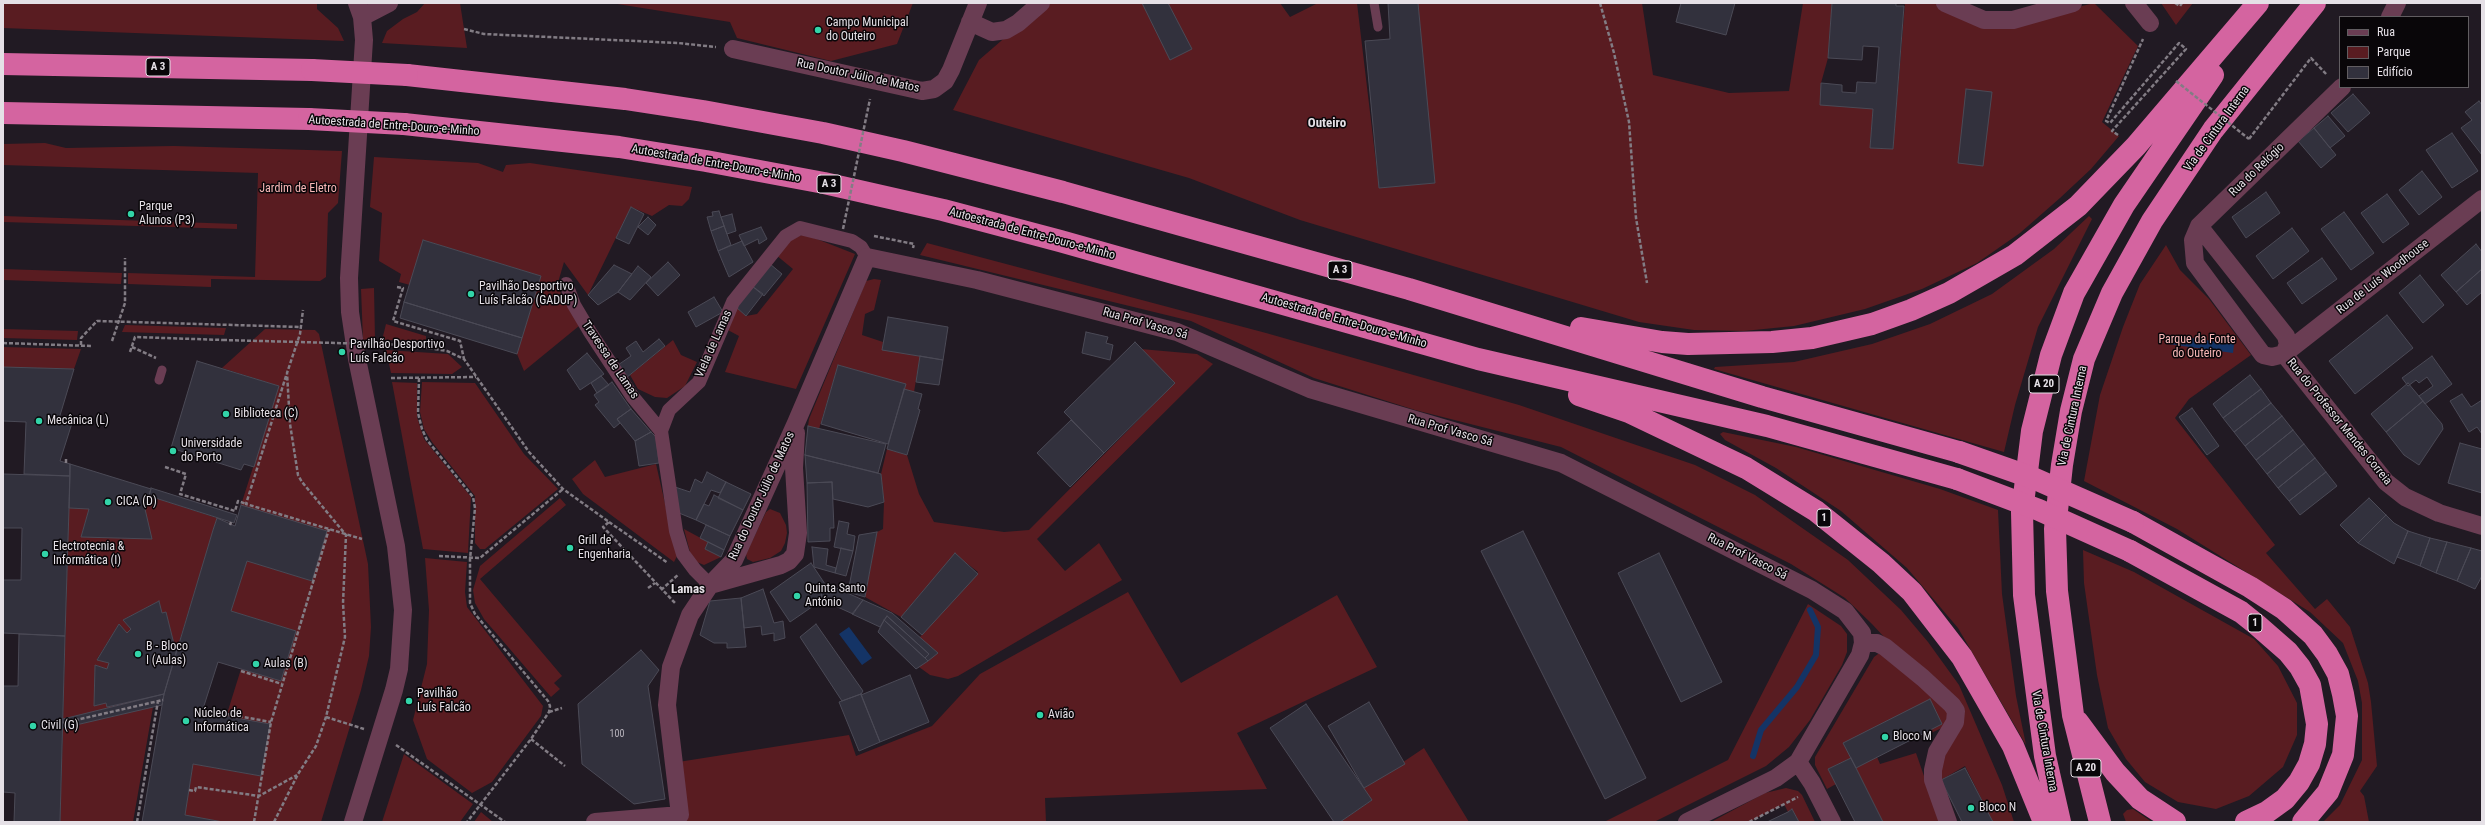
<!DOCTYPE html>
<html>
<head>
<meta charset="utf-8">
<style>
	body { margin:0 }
	#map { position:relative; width:2485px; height:825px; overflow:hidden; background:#211a23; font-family:"Roboto Condensed",sans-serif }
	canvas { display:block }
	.frame { position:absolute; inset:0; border:4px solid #e5e0e6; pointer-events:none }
	.legend { position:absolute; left:2339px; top:16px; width:130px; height:72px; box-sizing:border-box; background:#090609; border:1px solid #615d61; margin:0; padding:5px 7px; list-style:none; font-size:12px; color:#e5e0e6 }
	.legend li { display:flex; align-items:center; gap:8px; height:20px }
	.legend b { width:20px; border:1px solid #615d61 }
</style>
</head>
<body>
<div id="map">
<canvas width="2485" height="825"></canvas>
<div class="frame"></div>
<ul class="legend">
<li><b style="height:5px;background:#6a3d53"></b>Rua</li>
<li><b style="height:11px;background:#591c21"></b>Parque</li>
<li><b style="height:11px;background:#32313d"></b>Edifício</li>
</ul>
</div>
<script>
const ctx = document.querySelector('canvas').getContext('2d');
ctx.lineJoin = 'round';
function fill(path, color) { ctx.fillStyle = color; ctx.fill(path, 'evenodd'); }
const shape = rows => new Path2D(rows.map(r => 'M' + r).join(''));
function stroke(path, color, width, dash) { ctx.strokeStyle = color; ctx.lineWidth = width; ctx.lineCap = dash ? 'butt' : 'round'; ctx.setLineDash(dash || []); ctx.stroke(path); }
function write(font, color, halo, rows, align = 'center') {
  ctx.font = font + ' "Roboto Condensed",sans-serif'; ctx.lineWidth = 3; ctx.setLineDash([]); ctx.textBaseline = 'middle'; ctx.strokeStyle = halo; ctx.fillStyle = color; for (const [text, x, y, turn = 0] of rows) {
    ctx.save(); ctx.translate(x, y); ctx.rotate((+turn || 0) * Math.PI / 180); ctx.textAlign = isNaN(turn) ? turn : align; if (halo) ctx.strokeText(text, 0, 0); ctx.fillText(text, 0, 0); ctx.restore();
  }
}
fill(shape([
	[3,3,317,3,317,9,338,28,344,41,3,28],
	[425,3,460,3,467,48,382,43,387,31,403,19,417,12],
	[611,3,913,3,897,44,831,61,737,38,730,22],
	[1045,3,1280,3,1290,17,1318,3,1357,3,1379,188,1434,183,1418,3,1642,3,1653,75,1729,93,1789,91,1803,3,1832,3,1828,58,1821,83,1873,109,1870,148,1893,149,1905,3,1938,3,1977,23,2058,12,2094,3,2138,46,2102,122,2119,136,2091,169,2060,198,2020,233,1977,263,1922,289,1865,309,1794,326,1744,331,1694,330,1639,322,1300,220,1189,178,953,110,979,60],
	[2161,3,2193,3,2176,25],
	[45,143,66,148,174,146,342,151,338,203,328,213,326,277,320,281,211,279,211,287,128,284,128,273,255,277,258,173,3,165,3,144],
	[374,157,478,163,503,172,506,165,530,163,692,187,689,199,682,206,669,205,652,216,631,207,588,295,564,262,557,286,579,326,524,371,517,354,541,276,423,240,410,285,399,282,401,274,379,261,382,213,370,207],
	[3,216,237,224,237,229,3,222],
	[2089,216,2092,219,2038,327,2015,405,2004,452,1714,369,1715,367,1794,362,1872,344,1930,324,1992,294,2054,249],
	[804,234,855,254,796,389,725,372,739,336,726,329,736,307,746,316,757,314,793,269,776,255,785,242],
	[927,243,1266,333,1519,405,1695,465,1755,495,1848,560,1901,610,1928,642,1959,685,2002,785,2014,822,1993,822,1965,766,1941,780,1948,794,1944,796,1938,772,1960,719,1872,624,1845,598,1791,564,1561,447,1415,410,1314,378,1191,321,920,255],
	[2166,245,2180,270,2209,299,2251,355,2189,399,2175,418,2275,545,2266,553,2315,609,2327,599,2350,627,2368,683,2371,702,2377,766,2360,791,2364,796,2369,822,2323,822,2340,805,2362,760,2362,703,2358,681,2343,643,2310,612,2177,529,2084,481,2100,395,2123,327,2140,284],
	[3,269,122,273,121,284,3,280],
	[874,279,881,280,874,310,865,314,862,335,883,342,882,349,920,356,914,392,904,389,905,384,838,365,819,429,808,426,809,419,866,281],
	[374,288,375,339,363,340,361,289],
	[386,324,426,336,426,341,384,340,383,336],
	[125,325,226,328,224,335,122,332],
	[3,329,78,331,77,340,3,338],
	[265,329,315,330,319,334,368,564,371,627,369,656,361,690,321,822,223,822,185,815,193,764,261,776,226,717,241,669,281,681,296,631,231,611,247,561,312,581,241,505,279,386,222,368],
	[673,340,681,355,697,362,685,386,667,398,655,397,638,389,630,375],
	[3,347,81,349,74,369,3,367],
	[1141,349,1197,354,1213,364,1037,539,1065,571,1099,543,1122,580,958,676,948,679,930,675,919,667,920,637,978,572,955,554,901,617,865,597,877,532,883,529,884,502,881,474,887,449,907,455,919,494,934,522,1004,532,1029,530,1175,383],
	[386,350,448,354,462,367,452,374,391,373],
	[392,382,417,383,417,417,424,439,471,497,468,553,423,549],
	[422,382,475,383,524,454,558,489,485,549,480,549,475,543,475,496,432,442,424,429,420,412],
	[1723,432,1796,447,1940,489,1998,510,2002,594,2016,696,2026,745,1958,628,1907,568,1841,511,1776,468,1725,440,1720,434],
	[595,460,605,477,656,464,677,556,674,562,583,494,572,479],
	[149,496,217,518,177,649,175,648,166,612,162,613,159,601,123,620,131,629,127,633,119,624,97,659,109,663,107,669,95,665,94,706,106,703,108,707,139,699,139,701,63,719,69,508,89,509,81,537,135,518],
	[560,498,566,505,480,579,562,676,554,683,560,689,551,697,484,619,475,603,473,590,480,566],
	[770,509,780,513,786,525,787,533,785,543,781,551,770,558,753,562,747,559,746,554,766,512],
	[684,529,708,542,705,549,721,557,704,565,692,560],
	[2083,550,2134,572,2254,639,2278,666,2297,703,2297,735,2283,767,2249,796,2216,809,2178,802,2145,782,2126,759,2108,728,2097,675,2084,583],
	[425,558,467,562,465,592,467,607,543,706,541,716,492,782,472,793,427,759,413,720,427,664,429,610],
	[1128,592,1181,683,1337,595,1377,667,1237,733,1267,789,1045,798,1046,822,680,822,672,763,849,735,856,756,932,726,980,674],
	[1808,604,1841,626,1847,634,1847,652,1842,665,1810,720,1789,747,1766,766,1654,822,1604,822,1728,760],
	[1882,651,1949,708,1946,726,1929,734,1927,731,1942,724,1930,700,1851,758,1828,769,1836,784,1827,789,1815,765,1815,757,1874,657],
	[153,707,133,822,60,822,63,728],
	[1424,748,1469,822,1340,822,1371,801,1363,789],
	[1916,753,1940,822,1883,822,1856,768,1877,757,1880,764],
	[404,754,473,804,460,822,382,822],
	[1786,788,1798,791,1802,795,1815,822,1799,822,1792,809,1788,812,1784,804,1749,822,1711,822,1765,793],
	[2133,809,2152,822,2126,822,2123,814,2127,810],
	[481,812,493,822,474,822]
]), '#591c21');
fill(shape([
	[2169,335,2234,344,2233,353,2168,344],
	[849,627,872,658,862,665,839,634]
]), '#143466');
stroke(shape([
	[1753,756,1761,730,1797,687,1816,655,1818,627,1810,610]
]), '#143466', 6);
const building = shape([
	[1142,3,1168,3,1192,49,1170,60,1142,3],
	[1388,3,1418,3,1435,183,1379,188,1365,41,1390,39,1388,3],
	[1681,3,1735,3,1726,35,1676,22,1681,3],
	[1832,3,1896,3,1896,6,1904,6,1893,149,1870,148,1873,109,1820,105,1821,83,1842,85,1842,92,1856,93,1857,82,1876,83,1879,47,1863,46,1862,60,1828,58,1832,3],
	[1966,89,1992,92,1983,166,1958,163,1966,89],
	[2353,94,2370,113,2348,132,2331,113,2353,94],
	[2479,101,2482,105,2482,155,2461,128,2472,120,2465,112,2479,101],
	[2328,116,2345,136,2330,148,2314,128,2328,116],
	[2314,128,2336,155,2321,168,2298,141,2314,128],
	[2452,133,2478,171,2452,188,2426,150,2452,133],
	[2422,171,2442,197,2419,215,2399,190,2422,171],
	[2266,192,2280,213,2246,238,2232,217,2266,192],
	[2387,194,2409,224,2383,243,2361,213,2387,194],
	[631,207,644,214,629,244,616,238,631,207],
	[719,211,724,226,711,231,707,217,713,216,712,212,719,211],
	[2344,212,2374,253,2351,270,2321,229,2344,212],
	[732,214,736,231,727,234,721,217,732,214],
	[648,217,656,225,648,235,638,227,648,217],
	[724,226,731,245,718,251,711,231,724,226],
	[761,227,767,239,759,244,758,239,744,246,739,235,761,227],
	[2292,228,2309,251,2273,279,2256,256,2292,228],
	[423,240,541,276,522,338,404,302,423,240],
	[742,241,753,262,729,277,718,251,742,241],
	[2476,244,2482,252,2482,269,2456,292,2441,275,2476,244],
	[2322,258,2337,279,2302,304,2287,283,2322,258],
	[668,262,680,275,658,296,646,283,668,262],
	[770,264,782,274,764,296,752,286,770,264],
	[614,265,632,274,618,292,598,305,588,295,614,265],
	[638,266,651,277,630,300,618,292,638,266],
	[2482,269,2482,292,2467,305,2456,292,2482,269],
	[2420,275,2444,305,2423,323,2399,293,2420,275],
	[752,286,763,294,746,316,736,307,752,286],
	[714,297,723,312,696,327,688,312,714,297],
	[404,302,522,338,517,354,400,318,404,302],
	[2387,315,2413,348,2355,394,2329,361,2387,315],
	[888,317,948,327,943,360,882,350,888,317],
	[1086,332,1108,337,1106,343,1113,345,1110,360,1082,353,1086,332],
	[659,339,665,346,626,378,618,365,631,356,626,348,636,341,643,352,659,339],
	[1135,342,1175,383,1104,453,1064,412,1135,342],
	[587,353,604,374,580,390,567,370,587,353],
	[920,356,943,360,939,385,916,382,920,356],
	[2432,356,2452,384,2425,404,2419,396,2433,386,2427,377,2419,383,2416,380,2408,386,2402,378,2432,356],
	[197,361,279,386,254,467,244,464,241,470,171,448,197,361],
	[838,365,906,384,888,444,821,424,838,365],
	[3,367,74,369,58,422,72,423,60,461,70,464,70,476,24,474,26,422,3,421,3,367],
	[2250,375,2261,389,2223,418,2213,404,2250,375],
	[601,376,609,385,597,393,591,383,601,376],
	[612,382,631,409,617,419,620,423,614,428,595,405,599,402,594,395,612,382],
	[2408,383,2423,401,2386,432,2371,414,2408,383],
	[904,389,922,394,918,409,920,410,907,455,887,449,904,389],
	[2261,389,2271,403,2234,432,2223,418,2261,389],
	[2462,394,2471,407,2482,400,2482,434,2477,427,2469,432,2450,401,2462,394],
	[2423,401,2442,424,2443,429,2419,465,2404,455,2386,432,2423,401],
	[2271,403,2282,416,2245,446,2234,432,2271,403],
	[2192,408,2219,446,2207,455,2179,417,2192,408],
	[631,409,651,432,635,441,617,419,631,409],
	[2282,416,2293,430,2256,460,2245,446,2282,416],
	[1071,420,1104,453,1070,487,1037,453,1071,420],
	[808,426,886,444,878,473,805,455,808,426],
	[2293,430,2304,444,2267,474,2256,460,2293,430],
	[651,432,656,437,659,463,639,466,635,441,651,432],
	[2460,443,2482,449,2482,493,2448,483,2460,443],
	[2304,444,2315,458,2278,488,2267,474,2304,444],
	[805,455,881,474,884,502,868,507,833,499,832,482,807,483,805,455],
	[2315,458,2326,472,2289,501,2278,488,2315,458],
	[70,464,151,489,145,509,152,539,81,537,89,509,69,508,70,464],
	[707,472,726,482,720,493,711,490,696,520,679,513,675,487,690,492,695,479,702,483,707,472],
	[2326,472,2337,486,2300,515,2289,501,2326,472],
	[3,474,70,476,65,636,3,633,3,580,21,580,22,528,3,528,3,474],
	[726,482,751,494,743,510,718,498,726,482],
	[832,482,834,528,830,528,830,541,808,542,807,483,832,482],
	[151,488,237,515,234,523,149,496,151,488],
	[714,495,743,510,730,536,696,520,704,504,709,506,714,495],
	[2369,498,2386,515,2358,543,2340,525,2369,498],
	[241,505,327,531,312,581,247,561,231,611,296,631,281,681,218,662,202,712,270,724,261,776,193,764,185,815,223,822,142,822,164,694,213,530,217,518,235,526,241,505],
	[2386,515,2394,523,2408,531,2394,564,2358,543,2386,515],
	[839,521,849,523,847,534,855,536,853,551,834,547,839,521],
	[706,525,730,536,724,550,700,538,706,525],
	[1523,531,1646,778,1605,799,1481,551,1523,531],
	[2408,531,2430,538,2420,566,2397,557,2408,531],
	[877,532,865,597,848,592,859,535,877,532],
	[2430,538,2447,542,2436,573,2420,566,2430,538],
	[708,542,724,550,721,557,705,549,708,542],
	[2447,542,2471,548,2457,581,2436,573,2447,542],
	[812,547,828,549,826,565,836,568,835,573,814,567,812,547],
	[841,548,853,551,846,576,835,573,841,548],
	[2471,548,2482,551,2482,576,2475,589,2457,581,2471,548],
	[955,553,978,574,922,635,901,617,955,553],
	[1659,553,1722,682,1681,702,1618,573,1659,553],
	[811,563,827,587,821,591,822,600,790,622,770,592,811,563],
	[827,587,834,591,836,588,863,600,853,614,822,600,821,591,827,587],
	[763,589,774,623,783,621,785,638,774,641,774,633,762,635,761,626,744,628,741,598,763,589],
	[741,598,746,647,727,648,727,643,714,643,700,635,710,601,741,598],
	[863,600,892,613,938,653,928,661,925,658,929,654,887,616,880,627,852,614,863,600],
	[159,601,162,613,166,612,175,648,177,649,164,694,107,707,106,703,94,706,95,665,107,669,109,663,97,660,119,624,127,633,131,629,123,620,159,601],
	[887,616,929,654,925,658,884,620,887,616],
	[884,620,925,658,928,661,916,669,878,632,884,620],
	[816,624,863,691,861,694,842,701,800,637,816,624],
	[19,634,65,636,60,822,14,822,15,793,3,792,3,686,18,686,19,634],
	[641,650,659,670,648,686,665,799,634,804,582,764,578,704,641,650],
	[910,675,929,722,880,742,861,695,910,675],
	[164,694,162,705,63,728,63,719,164,694],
	[861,694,880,742,859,751,839,702,861,694],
	[1930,699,1942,724,1856,768,1843,743,1930,699],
	[1369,702,1405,764,1364,788,1328,726,1369,702],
	[1306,704,1372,800,1340,822,1334,822,1270,728,1306,704],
	[1851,758,1883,822,1855,822,1828,769,1851,758],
	[1965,768,1993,822,1962,822,1941,780,1965,768],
	[1792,809,1799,822,1767,822,1788,812,1792,809]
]);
fill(building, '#32313d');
stroke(building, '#4b4a56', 1);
stroke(shape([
	[1600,3,1614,53,1629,122,1636,218,1647,283],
	[2175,3,2180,6,2182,3],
	[464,29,484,34,678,43,716,47],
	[2118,135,2112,131,2186,49,2179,43,2110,123,2106,121,2143,39],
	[2249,139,2311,58,2327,75],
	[874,236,914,244,913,248],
	[397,287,403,288,393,321,460,341,464,359],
	[112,341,125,303,125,258],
	[3,343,91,346],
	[81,345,81,338,97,321,301,327],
	[411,345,447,351,464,359,529,452,563,489,609,522,603,527,675,603],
	[132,347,156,358],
	[130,352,135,337,223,340],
	[286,376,246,504,362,539],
	[391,378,476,377],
	[419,378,418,413,422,429,427,440,473,497,475,508,470,559,470,603,475,614,548,701,550,706,549,712,531,739,467,822],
	[66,463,66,458],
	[165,467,186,474,180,494,235,511,238,501,246,504],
	[609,522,668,563],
	[230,525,231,522],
	[439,556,480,558,563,489],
	[648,588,655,583],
	[661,590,679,574],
	[241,671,282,684],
	[549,712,562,708],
	[227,714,271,722],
	[326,717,364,729],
	[63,723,163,700],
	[531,739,565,766],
	[396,745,505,822],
	[189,790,195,791,196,787,259,796,297,775],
	[137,822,158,701],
	[254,822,271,722,329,529],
	[274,822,298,774,316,746,326,717,345,637,343,603,346,535,302,482,298,475,290,424,287,373,300,334,303,310],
	[1749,822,1798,797]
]), '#827c84', 2.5, [4, 2]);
stroke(shape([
	[1374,3,1378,27],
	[159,380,162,370]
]), '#6a3d53', 9);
stroke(shape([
	[566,284,574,305,590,332,632,396,661,431],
	[710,585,695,570,683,554,676,531,661,431,669,410,699,382,733,302,786,236,800,228,852,241,861,247,867,257]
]), '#6a3d53', 14);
stroke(shape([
	[1945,3,1984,20,2013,20,2073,3],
	[2134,3,2150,23],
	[362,17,389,3],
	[2390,17,2397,3],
	[970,22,992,32,1006,30,1018,23,1041,3],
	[733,49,922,91,934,89,945,81,951,70,978,3],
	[2342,87,2199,226,2193,240,2195,263,2263,355,2272,357,2284,354,2482,199],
	[2199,226,2286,336,2288,344,2284,354],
	[2284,354,2386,482,2405,497,2439,513,2482,526],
	[710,585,781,565,789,561,795,554,798,533,794,468,796,433],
	[1863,643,1877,643,1885,647,1923,678,1952,705,1956,711,1955,722,1937,752,1933,770,1933,780,1948,822],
	[1798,762,1812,783,1832,822],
	[353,822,394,690,399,669,403,610,396,546,357,359,350,312,349,278,364,40,362,17,357,3],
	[595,822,680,815,667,705,671,667,690,615,710,585,734,560,796,423,867,257,977,280,1177,332,1310,389,1561,463,1812,590,1845,611,1862,633,1863,643,1860,655,1798,762,1776,778,1687,822]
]), '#6a3d53', 18);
stroke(shape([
	[3,64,312,70],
	[407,75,625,99,703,111,823,133,903,151,1063,192,1409,289,1762,397,1959,452],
	[3,113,309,119],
	[404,124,619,147,706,161,824,183,943,210,1060,241,1478,359,1767,426,1957,479],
	[1581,328,1662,342,1688,344,1772,342,1812,338,1872,324,1911,310,1949,293,2015,255,2078,206,2136,146,2258,3],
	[1579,395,1629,412,1746,468,1816,511,1881,563,1912,592,1962,657,2013,746,2044,822],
	[2133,522,2250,587,2284,609,2313,635,2327,654,2338,674,2343,694,2347,716,2343,755,2328,792,2303,822],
	[2130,551,2241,612,2256,624,2288,652,2300,667,2310,685,2317,724,2315,744,2309,764,2299,782,2285,799,2267,812,2246,822],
	[2078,722,2115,772,2140,799,2175,822],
	[2060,822,2045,756,2024,595,2022,512,2032,431,2051,355,2074,293,2124,205,2213,75],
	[2100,822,2073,715,2057,591,2055,529,2062,465,2071,411,2084,359,2112,293,2152,221,2213,130,2315,3]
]), '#d464a0', 22);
stroke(shape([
	[2176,81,2249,139],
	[843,229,870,99],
	[223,340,411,345]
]), '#827c84', 2.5, [4, 2]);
stroke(shape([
	[312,70,407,75],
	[309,119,404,124],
	[1959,452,2033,478,2133,522],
	[1957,479,2039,510,2130,551]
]), '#d464a0', 22);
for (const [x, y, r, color] of [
	[818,30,4,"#32d4a8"],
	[131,214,4,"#32d4a8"],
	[471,294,4,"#32d4a8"],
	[342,352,4,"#32d4a8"],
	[226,414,4,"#32d4a8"],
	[39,421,4,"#32d4a8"],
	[173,451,4,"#32d4a8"],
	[108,502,4,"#32d4a8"],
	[570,548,4,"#32d4a8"],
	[45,554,4,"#32d4a8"],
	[797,596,4,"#32d4a8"],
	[138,654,4,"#32d4a8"],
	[256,664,4,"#32d4a8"],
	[409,701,4,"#32d4a8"],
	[1040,715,4,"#32d4a8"],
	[186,721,4,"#32d4a8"],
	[33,726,4,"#32d4a8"],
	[1885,737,4,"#32d4a8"],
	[1971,808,4,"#32d4a8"]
]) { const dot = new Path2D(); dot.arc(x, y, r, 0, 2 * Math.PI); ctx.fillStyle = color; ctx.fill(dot); stroke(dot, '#090609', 1.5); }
write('10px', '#b8b4bc', null, [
	["100",617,734]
]);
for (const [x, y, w] of [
	[158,67,24],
	[829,184,24],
	[1340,270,24],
	[2044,384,30],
	[1824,518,14],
	[2255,623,14],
	[2086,768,30]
]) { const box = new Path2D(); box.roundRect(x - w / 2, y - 9, w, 18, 3); ctx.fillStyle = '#090609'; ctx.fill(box); stroke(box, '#e5e0e6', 1); }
write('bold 11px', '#e5e0e6', null, [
	["A 3",158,67],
	["A 3",829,184],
	["A 3",1340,270],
	["A 20",2044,384],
	["1",1824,518],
	["1",2255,623],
	["A 20",2086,768]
]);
write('12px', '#e5e0e6', '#090609', [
	["Campo Municipal",826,23],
	["do Outeiro",826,37],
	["Parque",139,207],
	["Alunos (P3)",139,221],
	["Pavilhão Desportivo",479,287],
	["Luís Falcão (GADUP)",479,301],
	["Pavilhão Desportivo",350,345],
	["Luís Falcão",350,359],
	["Biblioteca (C)",234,414],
	["Mecânica (L)",47,421],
	["Universidade",181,444],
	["do Porto",181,458],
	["CICA (D)",116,502],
	["Grill de",578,541],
	["Engenharia",578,555],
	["Electrotecnia &",53,547],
	["Informática (I)",53,561],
	["Quinta Santo",805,589],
	["António",805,603],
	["B - Bloco",146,647],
	["I (Aulas)",146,661],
	["Aulas (B)",264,664],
	["Pavilhão",417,694],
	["Luís Falcão",417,708],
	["Núcleo de",194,714],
	["Informática",194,728],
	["Avião",1048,715],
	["Civil (G)",41,726],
	["Bloco M",1893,737],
	["Bloco N",1979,808]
], 'left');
write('12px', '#e5e0e6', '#090609', [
	["Rua Doutor Júlio de Matos",858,76,12],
	["Autoestrada de Entre-Douro-e-Minho",394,126,4],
	["Via de Cintura Interna",2217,129,-54],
	["Autoestrada de Entre-Douro-e-Minho",716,164,10],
	["Rua do Relógio",2257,170,-44],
	["Autoestrada de Entre-Douro-e-Minho",1032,234,15],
	["Rua de Luís Woodhouse",2383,277,-38],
	["Autoestrada de Entre-Douro-e-Minho",1344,321,16],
	["Rua Prof Vasco Sá",1145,324,16],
	["Viela de Lamas",714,344,-66],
	["Travessa de Lamas",610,360,56],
	["Via de Cintura Interna",2073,416,-78],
	["Rua do Professor Mendes Correia",2339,422,51],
	["Rua Prof Vasco Sá",1450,431,16],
	["Rua do Doutor Júlio de Matos",762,496,-65],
	["Rua Prof Vasco Sá",1747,557,27],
	["Via de Cintura Interna",2044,741,80]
]);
write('12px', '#f9b8b8', '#090609', [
	["Jardim de Eletro",298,189],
	["Parque da Fonte",2197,340],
	["do Outeiro",2197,354]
]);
write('bold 13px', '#e5e0e6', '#090609', [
	["Outeiro",1327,124],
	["Lamas",688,590]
]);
</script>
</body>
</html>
